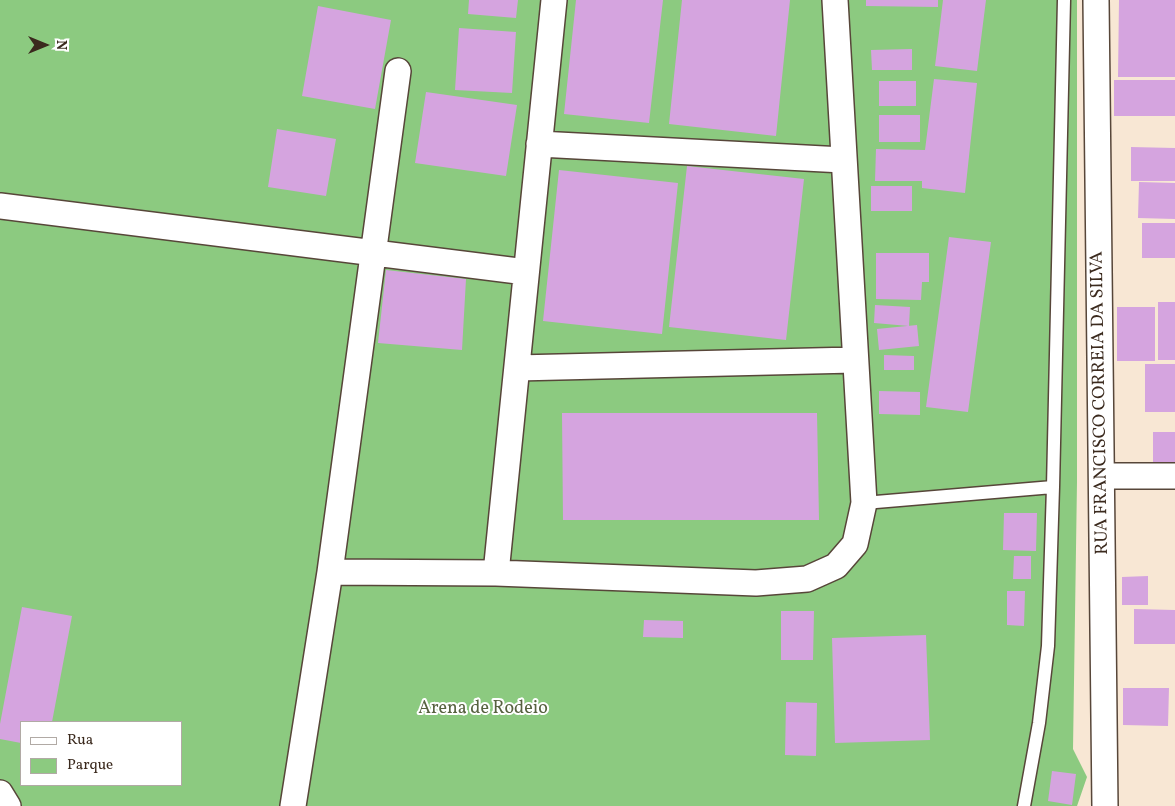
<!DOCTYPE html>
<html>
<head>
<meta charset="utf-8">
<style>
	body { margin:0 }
	#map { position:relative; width:1175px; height:806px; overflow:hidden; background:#f8e7d4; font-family:Vollkorn,serif }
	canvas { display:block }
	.legend { position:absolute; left:20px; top:721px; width:162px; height:65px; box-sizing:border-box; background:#fff; border:1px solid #b1aaa5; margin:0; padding:6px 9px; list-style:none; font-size:15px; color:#3b2a1e }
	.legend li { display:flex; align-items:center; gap:10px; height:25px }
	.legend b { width:25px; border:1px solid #b1aaa5 }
	.north { position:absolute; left:20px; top:20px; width:50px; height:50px; -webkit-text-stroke:4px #fff; paint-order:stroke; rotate:90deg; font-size:14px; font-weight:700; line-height:20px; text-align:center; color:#3b2a1e }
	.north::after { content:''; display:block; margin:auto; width:18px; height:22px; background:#3b2a1e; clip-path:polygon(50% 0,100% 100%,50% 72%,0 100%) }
</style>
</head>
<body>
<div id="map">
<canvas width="1175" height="806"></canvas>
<ul class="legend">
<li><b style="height:6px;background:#fff"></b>Rua</li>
<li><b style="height:14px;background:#8cca80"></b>Parque</li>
</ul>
<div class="north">N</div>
</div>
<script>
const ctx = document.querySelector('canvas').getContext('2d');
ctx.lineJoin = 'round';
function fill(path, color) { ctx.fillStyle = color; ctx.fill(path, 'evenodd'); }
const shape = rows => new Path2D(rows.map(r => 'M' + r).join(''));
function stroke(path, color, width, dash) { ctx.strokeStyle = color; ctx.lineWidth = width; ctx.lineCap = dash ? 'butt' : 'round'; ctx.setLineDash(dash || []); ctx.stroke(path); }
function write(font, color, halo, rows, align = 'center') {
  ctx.font = font + ' Vollkorn,serif'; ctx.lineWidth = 4; ctx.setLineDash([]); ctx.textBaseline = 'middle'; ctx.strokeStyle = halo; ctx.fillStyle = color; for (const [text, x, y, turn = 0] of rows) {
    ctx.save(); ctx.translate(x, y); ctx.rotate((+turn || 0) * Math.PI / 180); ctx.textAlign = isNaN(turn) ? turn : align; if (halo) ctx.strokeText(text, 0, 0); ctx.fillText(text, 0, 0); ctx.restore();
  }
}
fill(shape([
	[0,0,1077,0,1077,482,1073,749,1087,777,1077,806,8,806,0,793],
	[21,722,181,722,181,785,21,785]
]), '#8cca80');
fill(shape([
	[469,0,518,0,516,18,468,14],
	[576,0,663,0,649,123,564,114],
	[682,0,790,0,776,136,669,124],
	[866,0,938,0,938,7,866,6],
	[943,0,986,0,977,71,935,66],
	[1119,0,1175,0,1175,77,1118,77],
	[318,6,391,20,375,109,302,96],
	[459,28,516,32,512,93,455,90],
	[912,49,912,70,872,70,871,50],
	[934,79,977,83,965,193,922,188,922,181,875,181,876,149,925,150],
	[1114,80,1175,80,1175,116,1114,116],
	[879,81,916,81,916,106,879,106],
	[426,92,517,105,506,176,415,163],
	[879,115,920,115,920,142,879,142],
	[277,129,336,139,326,196,268,187],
	[1131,147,1175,148,1175,181,1131,181],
	[687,166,804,179,786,340,669,327],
	[559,170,678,183,662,334,543,321],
	[1139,182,1175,183,1175,219,1138,218],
	[871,186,912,186,912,211,871,211],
	[1142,223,1175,223,1175,258,1142,258],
	[949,237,991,242,968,412,926,407],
	[876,253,929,253,929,282,922,282,921,300,876,299],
	[386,270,466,279,462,350,378,343],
	[1158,302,1175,302,1175,360,1158,360],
	[875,305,910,307,909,326,874,323],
	[1117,307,1155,307,1155,361,1117,361],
	[917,325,919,346,879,350,877,329],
	[884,355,914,356,914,370,884,370],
	[1145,364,1175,364,1175,412,1145,412],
	[879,391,920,392,920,415,879,414],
	[562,413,817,413,819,520,563,520],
	[1153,432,1175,432,1175,467,1153,467],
	[1004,513,1037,513,1036,551,1003,550],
	[1014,556,1031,556,1031,579,1013,579],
	[1148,576,1148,605,1122,605,1122,577],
	[1007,591,1025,591,1024,626,1007,625],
	[22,607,72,616,52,722,21,722,21,743,0,739,0,724],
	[1134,609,1175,610,1175,644,1134,644],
	[781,611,814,611,813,660,781,660],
	[644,620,683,621,683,638,643,637],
	[926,635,930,740,835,743,832,638],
	[1123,688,1169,688,1168,726,1123,725],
	[786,702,817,703,816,756,785,755],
	[1052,771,1076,774,1072,805,1048,801]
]), '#d5a4df');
const service = shape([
	[864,503,1053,487,1064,0],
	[1024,806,1039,723,1048,646,1053,487]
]);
const minor = shape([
	[1096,0,1105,806],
	[539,144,843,160],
	[0,206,526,272],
	[517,368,854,360],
	[1103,476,1175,476],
	[330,572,496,573,756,583,807,579,836,566,855,544,864,503,835,0],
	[496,573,554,0],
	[0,793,8,806],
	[293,806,330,572,398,71]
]);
stroke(service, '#574639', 15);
stroke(minor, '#574639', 28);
stroke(service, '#fff', 12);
stroke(minor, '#fff', 25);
write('18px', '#3b2a1e', '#fff', [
	["RUA FRANCISCO CORREIA DA SILVA",1101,403,-91]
]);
write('18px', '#576240', '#fff', [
	["Arena de Rodeio",483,710]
]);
</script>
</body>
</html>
